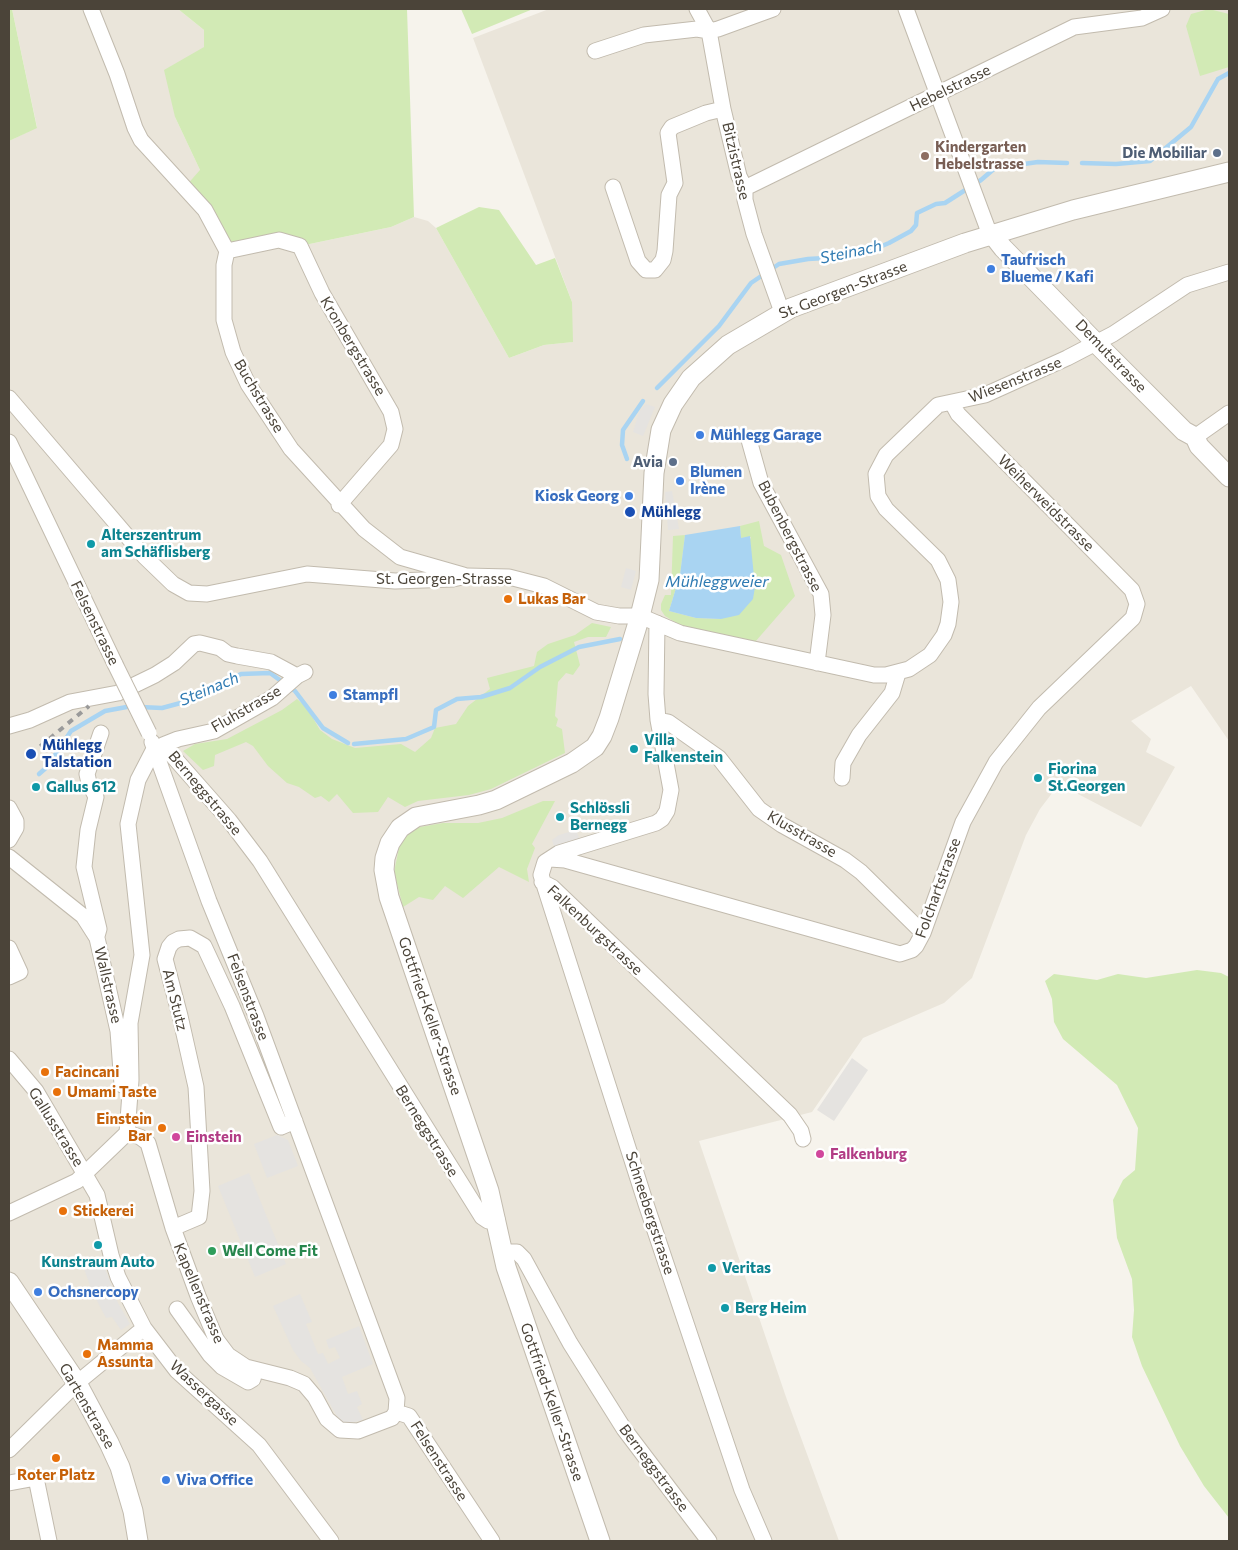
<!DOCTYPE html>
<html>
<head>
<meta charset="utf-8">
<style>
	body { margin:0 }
	#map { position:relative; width:1238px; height:1550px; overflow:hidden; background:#f6f3ec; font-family:Commissioner,sans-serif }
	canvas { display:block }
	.frame { position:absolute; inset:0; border:10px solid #4b4439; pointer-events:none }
</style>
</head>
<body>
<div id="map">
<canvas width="1238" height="1550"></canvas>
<div class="frame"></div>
</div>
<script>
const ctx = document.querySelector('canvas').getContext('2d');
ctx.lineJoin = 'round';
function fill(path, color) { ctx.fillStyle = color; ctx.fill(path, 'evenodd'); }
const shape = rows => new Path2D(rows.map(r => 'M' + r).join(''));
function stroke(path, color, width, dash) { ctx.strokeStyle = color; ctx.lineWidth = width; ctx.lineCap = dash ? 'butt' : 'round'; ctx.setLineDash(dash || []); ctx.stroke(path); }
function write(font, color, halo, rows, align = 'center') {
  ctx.font = font + ' Commissioner,sans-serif'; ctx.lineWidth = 5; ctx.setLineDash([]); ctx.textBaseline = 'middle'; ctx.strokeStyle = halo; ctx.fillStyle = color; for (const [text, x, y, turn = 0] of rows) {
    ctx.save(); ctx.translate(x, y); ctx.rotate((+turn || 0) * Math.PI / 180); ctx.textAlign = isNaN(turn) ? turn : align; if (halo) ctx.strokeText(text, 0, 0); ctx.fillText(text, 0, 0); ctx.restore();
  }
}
fill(shape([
	[12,9,178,9,204,30,204,47,175,117,200,170,300,246,391,227,414,217,428,221,436,228,509,358,544,345,572,342,572,302,473,38,549,9,1229,9,1229,741,1191,686,1131,721,1151,739,1146,752,1175,767,1141,827,1059,784,1040,809,1026,835,972,978,944,1003,863,1038,812,1112,699,1141,786,1397,839,1541,9,1541,9,141,37,127]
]), '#eae5da');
fill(shape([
	[9,9,12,9,37,128,9,141],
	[178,9,407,9,414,217,391,227,300,246,235,249,185,187,200,170,175,117,164,70,204,47,204,30],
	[461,9,533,9,472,34],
	[1209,9,1229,14,1229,67,1200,76,1186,26,1191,14],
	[479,207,499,210,536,265,555,258,572,302,573,342,544,345,509,358,436,228],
	[759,521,764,546,781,555,795,596,755,642,683,627,665,616,661,610,661,604,665,595,671,595,673,536,685,535,680,575,669,611,696,618,721,619,751,537,741,538,740,526],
	[592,623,611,627,606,637,588,637,574,642,580,665,573,675,566,673,558,682,555,716,558,719,556,726,562,729,565,753,491,789,469,795,418,801,405,807,388,797,378,812,353,813,337,794,329,802,321,796,315,798,299,787,287,783,268,766,253,746,246,742,215,755,214,766,203,770,183,751,195,744,227,739,282,710,297,699,307,708,320,730,332,739,355,748,401,744,415,752,431,738,435,728,456,724,468,706,490,689,487,678,534,666,537,652,548,644,575,635],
	[543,801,555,801,532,844,535,848,527,869,529,882,499,867,463,898,445,886,433,900,419,897,403,907,394,872,400,843,407,834,420,827,443,823,478,823,502,818],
	[1197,970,1221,973,1229,977,1229,1518,1204,1486,1180,1446,1142,1366,1132,1337,1134,1310,1132,1279,1117,1238,1113,1200,1123,1180,1135,1170,1138,1128,1117,1085,1063,1039,1054,1022,1052,999,1045,981,1054,974,1097,980,1118,974,1146,978]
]), '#d2eab5');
fill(shape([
	[646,404,655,407,643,436,633,432,639,412],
	[672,491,679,529,668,530,665,492],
	[626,568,636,571,631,590,621,587],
	[576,830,580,841,555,849,552,840,559,835],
	[852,1058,868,1070,834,1121,817,1110],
	[277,1135,288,1140,298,1166,267,1178,254,1144],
	[249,1173,286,1264,255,1277,218,1186],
	[101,1258,118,1303,130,1324,121,1330,112,1317,106,1318,92,1291,82,1263],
	[300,1294,312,1322,306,1324,318,1354,323,1353,328,1364,340,1358,335,1347,329,1349,326,1340,359,1326,373,1364,342,1377,348,1394,357,1391,362,1404,357,1407,363,1420,345,1424,339,1420,310,1368,301,1361,293,1350,273,1306]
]), '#e5e3e0');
fill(shape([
	[740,526,741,538,750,536,755,587,753,599,739,615,721,619,696,618,669,611,680,575,685,535]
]), '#a9d4f2');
stroke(shape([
	[1082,163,1116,164,1150,161,1191,127,1218,79,1229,73],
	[657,388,719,326,751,283,779,264,808,259,844,257,870,251,889,243,911,231,916,225,917,213,936,204,945,203,981,180,995,168,1038,162,1067,163],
	[627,459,622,445,623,430,643,401],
	[140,707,162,708,188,701,241,674,270,673,295,691,323,728,348,743],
	[354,744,406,739,434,727,436,710,457,699,481,697,510,688,540,667,579,647,620,639],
	[39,774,47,767,71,731,105,711,132,706]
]), '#a9d4f2', 4.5);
const minor = shape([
	[91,9,117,74,135,128,141,140,205,210,227,251,224,265,224,320,233,352,248,384,291,449,364,529,400,557,463,575],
	[697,9,709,31,723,109,739,176,745,188,745,200,754,234,782,312],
	[906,9,987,227,992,234],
	[595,51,644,35,697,29,709,31,718,29,773,9],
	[613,187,638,261,646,270,655,270,663,260,665,251,669,195,675,183,668,133,672,127,706,113,723,109],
	[745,188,1074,27,1142,18,1162,9],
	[227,251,279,240,300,246,322,293,391,412,395,429,391,445,339,505],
	[9,398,145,557,173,584,189,593,207,594,307,574,395,581,453,579,467,576,509,577,544,586,596,612,619,616,640,616,680,633,874,675,886,675,909,669,930,655,944,635,948,624,951,602,948,580,938,560,886,509,878,496,876,474,886,455,938,405,985,395,1067,358,1113,334,1187,285,1229,272],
	[1195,437,1229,413],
	[749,440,761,483,821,594,823,615,817,663],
	[9,442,115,664],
	[657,623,656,694,658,720,671,790,667,811,662,819,656,823,559,853,545,862,541,875,646,1204,742,1490,764,1541],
	[658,720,668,722,719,758,759,809,782,825,845,860,861,872,923,933],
	[9,726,30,720,70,702,118,693,155,675,174,663,194,644,200,643,220,648,228,654,237,656,271,662,297,676,305,672],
	[152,742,209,901,256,1016,397,1398,396,1412,409,1416,492,1541],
	[163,745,178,739,214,731,272,698,297,676],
	[842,778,843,763,859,735,892,693,898,673],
	[9,808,16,821,16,828,9,840],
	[9,857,83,916,97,938,118,1031,122,1085],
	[550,859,565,860,900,954,912,950,916,946,923,933,963,822,996,762,1039,708,1133,618,1137,604,1132,590,958,414,952,403],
	[542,882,552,887,790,1115,801,1131,803,1139],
	[97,936,99,929,84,867,88,830,96,797,89,783,87,774,101,733],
	[9,948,20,972,9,977],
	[9,1059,36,1091,97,1195,111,1255,118,1277,144,1328,177,1371,259,1445,331,1541],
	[127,1133,140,1137,148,1143,173,1228,198,1296,216,1339,228,1355,246,1367,290,1378,304,1384,315,1397,327,1419,340,1430,358,1431,392,1418,396,1412],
	[9,1213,77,1181,127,1133,131,1080,130,1023,142,955,128,824,138,780,154,749,163,745,229,820,260,861,482,1217,488,1221,497,1219],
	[173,1228,199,1217,202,1191,196,1087,180,1016,165,959,169,947,173,942,179,939,190,938,204,946,232,1006,281,1127,295,1121],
	[502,1252,517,1252,524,1259,570,1343,624,1429,709,1541],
	[177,1309,210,1355,222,1367,248,1382,253,1379,255,1370],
	[9,1450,77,1383,144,1328],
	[9,1483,36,1478,49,1541]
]);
const tertiary = shape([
	[992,234,1003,248,1095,342,1184,431,1195,437,1199,446,1229,477],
	[9,1282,77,1383,109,1443,120,1467,133,1511,138,1541],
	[600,1541,506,1267,489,1191,389,897,384,870,385,858,390,843,400,828,416,817,479,805,496,800,572,763,595,747,602,736,609,718,640,616,649,580,654,473,661,430,673,404,691,378,728,345,791,308,965,243,1073,210,1229,172]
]);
stroke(minor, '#c2bbae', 17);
stroke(tertiary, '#c2bbae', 21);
stroke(minor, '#fff', 15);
stroke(tertiary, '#fff', 19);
stroke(shape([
	[31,754,89,706]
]), '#9a9a9a', 4, [6, 6]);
const minorBridge = shape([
	[115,664,149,733]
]);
stroke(minorBridge, '#c2bbae', 17, []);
stroke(minorBridge, '#fff', 15);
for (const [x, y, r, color] of [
	[1217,153,5,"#5c6f8a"],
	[925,156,5,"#8d6e63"],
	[991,269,5,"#3f7fe0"],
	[700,435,5,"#3f7fe0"],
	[673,462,5,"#5c6f8a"],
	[680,481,5,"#3f7fe0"],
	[629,496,5,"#3f7fe0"],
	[630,512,6,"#1a4fb4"],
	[91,544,5,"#0f9aa8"],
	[508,599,5,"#e8710a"],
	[333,695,5,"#3f7fe0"],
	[634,749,5,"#0f9aa8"],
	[31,754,6,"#1a4fb4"],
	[1038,778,5,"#0f9aa8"],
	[36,787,5,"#0f9aa8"],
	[560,817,5,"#0f9aa8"],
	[45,1072,5,"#e8710a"],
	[57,1092,5,"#e8710a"],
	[162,1128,5,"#e8710a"],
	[176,1137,5,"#d1479c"],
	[820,1154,5,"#d1479c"],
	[63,1211,5,"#e8710a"],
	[98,1245,5,"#0f9aa8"],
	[212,1251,5,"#2e9e5b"],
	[712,1268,5,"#0f9aa8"],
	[38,1292,5,"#3f7fe0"],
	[725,1308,5,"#0f9aa8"],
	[87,1354,5,"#e8710a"],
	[56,1458,5,"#e8710a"],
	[166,1480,5,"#3f7fe0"]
]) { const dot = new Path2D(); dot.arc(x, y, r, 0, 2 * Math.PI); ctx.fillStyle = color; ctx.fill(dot); stroke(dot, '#fff', 2); }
write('15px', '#4b4439', '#fff', [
	["Hebelstrasse",950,88,-26],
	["Bitzistrasse",736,161,77],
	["St. Georgen-Strasse",843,290,-21],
	["Kronbergstrasse",353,346,59],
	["Demutstrasse",1111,356,46],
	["Wiesenstrasse",1015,380,-22],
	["Buchstrasse",259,396,59],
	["Weiherweidstrasse",1046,503,45],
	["Bubenbergstrasse",790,536,63],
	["St. Georgen-Strasse",444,579],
	["Felsenstrasse",95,623,64],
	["Fluhstrasse",246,709,-30],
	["Berneggstrasse",205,793,50],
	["Klusstrasse",802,834,30],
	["Folchartstrasse",938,888,-70],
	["Falkenburgstrasse",595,930,43],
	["Wallstrasse",108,985,77],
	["Felsenstrasse",248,997,69],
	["Am Stutz",175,1000,76],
	["Gottfried-Keller-Strasse",430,1016,71],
	["Gallusstrasse",56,1127,58],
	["Berneggstrasse",427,1131,58],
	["Schneebergstrasse",650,1213,72],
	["Kapellenstrasse",199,1293,67],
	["Wassergasse",204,1393,43],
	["Gottfried-Keller-Strasse",552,1402,71],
	["Gartenstrasse",87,1406,60],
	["Felsenstrasse",439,1461,57],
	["Berneggstrasse",654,1468,53]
]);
write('bold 15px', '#785e54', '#fff', [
	["Kindergarten",935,147],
	["Hebelstrasse",935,164]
], 'left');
write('bold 15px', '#4e5e75', '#fff', [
	["Die Mobiliar",1207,153],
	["Avia",663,462]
], 'right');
write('bold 15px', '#366cbe', '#fff', [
	["Taufrisch",1001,260],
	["Blueme / Kafi",1001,277],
	["Mühlegg Garage",710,435],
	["Blumen",690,472],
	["Irène",690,489],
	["Kiosk Georg",619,496,"right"],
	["Stampfl",343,695],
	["Ochsnercopy",48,1292],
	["Viva Office",176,1480]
], 'left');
write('bold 15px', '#164399', '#fff', [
	["Mühlegg",641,512],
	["Mühlegg",42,745],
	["Talstation",42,762]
], 'left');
write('bold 15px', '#0d838f', '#fff', [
	["Alterszentrum",101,535],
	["am Schäflisberg",101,552],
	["Villa",644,740],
	["Falkenstein",644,757],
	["Fiorina",1048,769],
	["St.Georgen",1048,786],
	["Gallus 612",46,787],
	["Schlössli",570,808],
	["Bernegg",570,825],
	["Kunstraum Auto",98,1262,"center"],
	["Veritas",722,1268],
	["Berg Heim",735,1308]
], 'left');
write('bold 15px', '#c56008', '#fff', [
	["Lukas Bar",518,599],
	["Facincani",55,1072],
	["Umami Taste",67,1092],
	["Einstein",152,1119,"right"],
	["Bar",152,1136,"right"],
	["Stickerei",73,1211],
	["Mamma",97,1345],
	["Assunta",97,1362],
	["Roter Platz",56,1475,"center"]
], 'left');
write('bold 15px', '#b23c85', '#fff', [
	["Einstein",186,1137],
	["Falkenburg",830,1154]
], 'left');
write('bold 15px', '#27864d', '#fff', [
	["Well Come Fit",222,1251]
], 'left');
write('italic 16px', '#2e7ab2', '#fff', [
	["Steinach",851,252,-12],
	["Mühleggweier",717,582],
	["Steinach",209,689,-23]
]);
</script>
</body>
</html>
